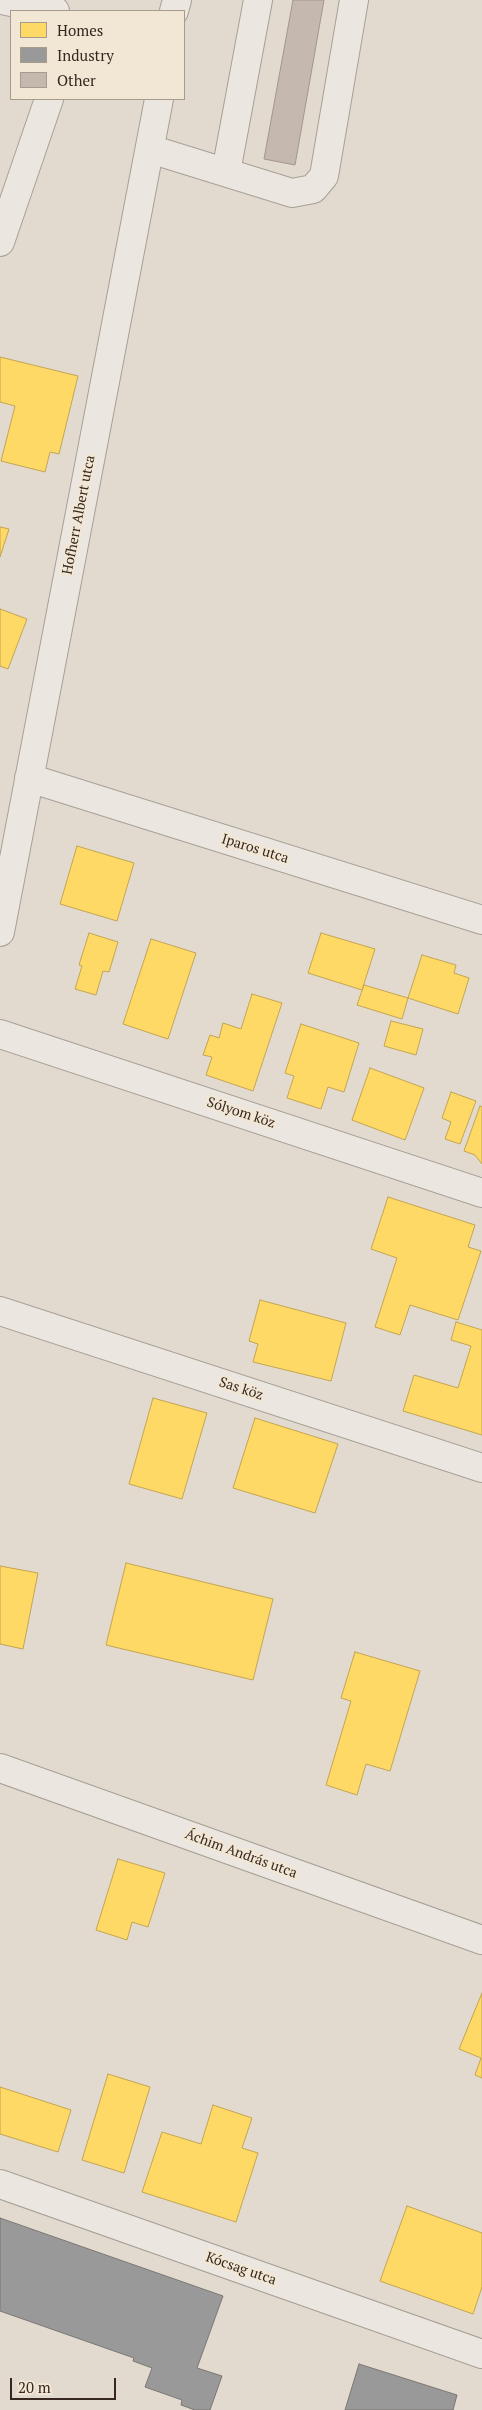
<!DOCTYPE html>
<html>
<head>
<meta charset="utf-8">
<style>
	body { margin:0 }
	#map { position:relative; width:482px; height:2410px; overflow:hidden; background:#e2dace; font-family:"PT Serif",serif }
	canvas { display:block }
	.legend { position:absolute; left:10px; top:10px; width:175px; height:90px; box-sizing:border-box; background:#f2e7d5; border:1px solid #a79b8d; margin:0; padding:6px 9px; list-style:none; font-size:15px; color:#362820 }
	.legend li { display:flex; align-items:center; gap:10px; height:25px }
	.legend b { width:25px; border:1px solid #a79b8d }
	.scale { position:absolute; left:10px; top:2378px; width:106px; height:22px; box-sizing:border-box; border:2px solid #362820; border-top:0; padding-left:6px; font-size:15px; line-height:18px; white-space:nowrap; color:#362820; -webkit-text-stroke:4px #f2e7d5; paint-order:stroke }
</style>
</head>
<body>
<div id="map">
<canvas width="482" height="2410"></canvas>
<ul class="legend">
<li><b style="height:14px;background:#ffd966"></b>Homes</li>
<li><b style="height:14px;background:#999"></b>Industry</li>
<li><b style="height:14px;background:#c5b9af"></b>Other</li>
</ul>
<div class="scale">20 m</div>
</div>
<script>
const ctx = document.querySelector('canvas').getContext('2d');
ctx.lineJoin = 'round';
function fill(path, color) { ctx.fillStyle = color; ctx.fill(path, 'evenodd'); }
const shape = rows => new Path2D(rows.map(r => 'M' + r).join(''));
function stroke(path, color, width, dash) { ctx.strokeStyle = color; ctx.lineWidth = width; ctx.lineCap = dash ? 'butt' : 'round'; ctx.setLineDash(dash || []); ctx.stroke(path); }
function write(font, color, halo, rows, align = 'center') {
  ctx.font = font + ' "PT Serif",serif'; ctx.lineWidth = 5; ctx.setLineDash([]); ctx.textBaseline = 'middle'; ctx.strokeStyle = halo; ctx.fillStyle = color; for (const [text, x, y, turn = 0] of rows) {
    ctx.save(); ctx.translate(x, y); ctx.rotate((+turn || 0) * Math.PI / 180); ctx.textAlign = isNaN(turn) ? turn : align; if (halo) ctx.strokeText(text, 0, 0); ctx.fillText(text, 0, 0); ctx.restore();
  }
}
const homes = shape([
	[0,357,78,376,59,454,50,452,45,472,1,461,15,406,0,402,0,357],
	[0,527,9,529,0,557,0,527],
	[0,609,27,619,8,669,0,666,0,609],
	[77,846,134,863,117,921,60,904,77,846],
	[89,933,118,942,109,972,103,971,96,995,75,989,82,966,79,965,89,933],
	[321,933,375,949,362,990,308,973,321,933],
	[151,939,196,953,168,1039,123,1024,151,939],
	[422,955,456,965,454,973,469,978,458,1014,408,998,422,955],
	[364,985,408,998,402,1019,357,1005,364,985],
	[252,994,282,1003,253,1091,206,1075,212,1057,203,1055,210,1035,219,1038,223,1023,241,1029,252,994],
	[391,1021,423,1029,416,1055,384,1046,391,1021],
	[301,1024,359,1043,344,1092,328,1087,321,1109,287,1098,294,1076,285,1073,301,1024],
	[370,1068,424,1088,405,1140,352,1120,370,1068],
	[451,1092,476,1101,460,1144,445,1139,451,1122,442,1118,451,1092],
	[480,1106,482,1107,482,1164,475,1155,464,1151,480,1106],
	[388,1197,475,1225,468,1247,481,1251,458,1320,410,1305,400,1335,375,1327,397,1258,371,1249,388,1197],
	[260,1300,346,1323,331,1381,253,1362,258,1344,249,1341,260,1300],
	[456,1322,482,1330,482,1435,403,1411,414,1375,458,1388,471,1346,451,1340,456,1322],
	[153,1398,207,1413,182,1499,129,1484,153,1398],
	[255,1418,338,1444,315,1513,233,1488,255,1418],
	[126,1563,273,1599,253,1680,106,1645,126,1563],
	[0,1566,38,1573,23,1649,0,1644,0,1566],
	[355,1652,420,1671,390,1771,366,1764,357,1795,326,1785,351,1701,341,1698,355,1652],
	[118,1859,165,1873,148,1927,132,1922,127,1940,96,1930,118,1859],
	[482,1993,482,2078,475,2075,481,2058,459,2049,482,1993],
	[108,2074,150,2087,124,2173,82,2160,108,2074],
	[0,2087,71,2110,58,2152,0,2134,0,2087],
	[213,2105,252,2118,242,2148,258,2153,236,2222,142,2192,162,2132,201,2144,213,2105],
	[407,2206,482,2233,482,2287,473,2314,380,2281,407,2206]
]);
fill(homes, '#ffd966');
stroke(homes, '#c3a451', 1);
const industry = shape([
	[0,2218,223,2296,197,2368,222,2376,210,2410,195,2410,181,2405,182,2400,145,2387,152,2368,133,2361,134,2358,0,2311,0,2218],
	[359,2364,457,2395,453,2410,345,2410,359,2364]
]);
fill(industry, '#999');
stroke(industry, '#7b7775', 1);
const building = shape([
	[293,0,324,0,295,165,264,159,293,0]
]);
fill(building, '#c5b9af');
stroke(building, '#a2968d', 1);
const minor = shape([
	[2,0,55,11],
	[174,11,177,0],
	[150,149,292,193,313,189,324,176,354,0],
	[226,172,258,0],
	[0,242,49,99],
	[29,778,482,920],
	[0,932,159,99],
	[0,1034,482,1193],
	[0,1311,482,1468],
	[0,1768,482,1940],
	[0,2184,482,2354]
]);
stroke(minor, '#a7a097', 30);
stroke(minor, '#ebe6df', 28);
write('14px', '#362820', '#f2e7d5', [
	["Hofherr Albert utca",79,515,-79],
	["Iparos utca",255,849,17],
	["Sólyom köz",241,1113,18],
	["Sas köz",241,1389,18],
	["Áchim András utca",241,1854,20],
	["Kócsag utca",241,2269,19]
]);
</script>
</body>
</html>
